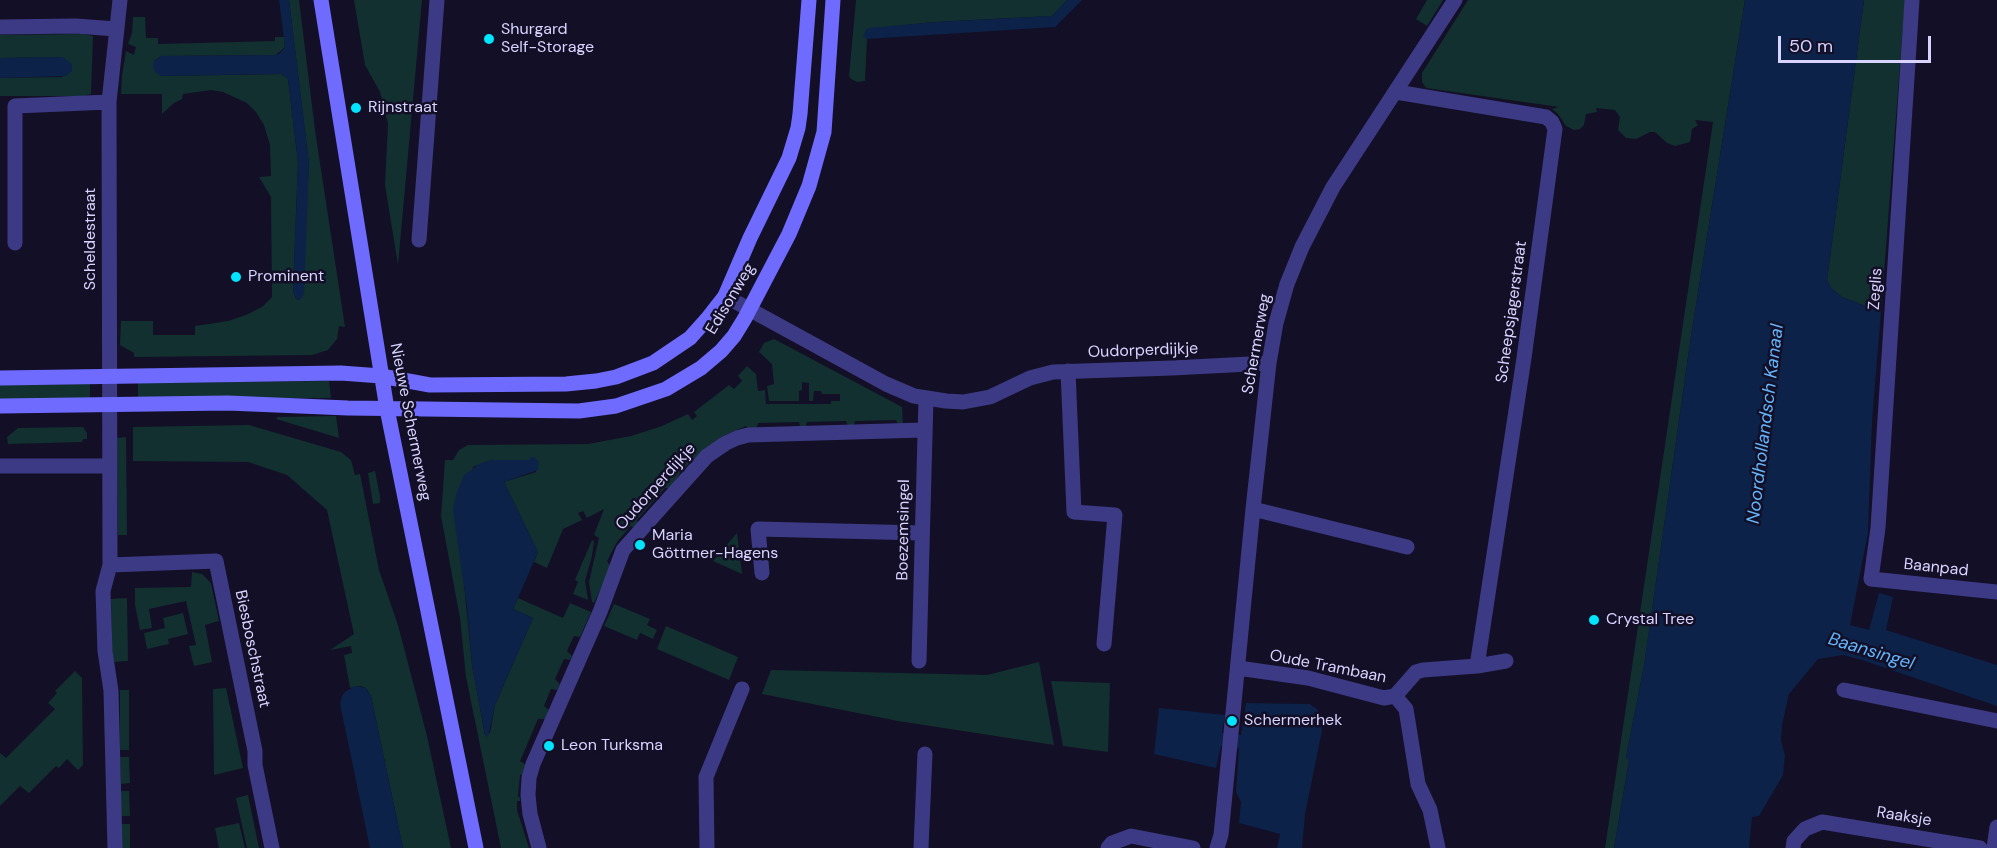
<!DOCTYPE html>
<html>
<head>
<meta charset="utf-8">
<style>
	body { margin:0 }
	#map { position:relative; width:1997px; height:848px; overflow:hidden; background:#130f26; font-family:"DM Sans",sans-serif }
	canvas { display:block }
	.scale { position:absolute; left:1778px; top:36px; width:153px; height:27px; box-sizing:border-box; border:3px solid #d9d4ff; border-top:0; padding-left:8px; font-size:18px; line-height:21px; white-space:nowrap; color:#d9d4ff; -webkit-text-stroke:4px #130f26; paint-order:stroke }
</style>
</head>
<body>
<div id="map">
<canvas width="1997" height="848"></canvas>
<div class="scale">50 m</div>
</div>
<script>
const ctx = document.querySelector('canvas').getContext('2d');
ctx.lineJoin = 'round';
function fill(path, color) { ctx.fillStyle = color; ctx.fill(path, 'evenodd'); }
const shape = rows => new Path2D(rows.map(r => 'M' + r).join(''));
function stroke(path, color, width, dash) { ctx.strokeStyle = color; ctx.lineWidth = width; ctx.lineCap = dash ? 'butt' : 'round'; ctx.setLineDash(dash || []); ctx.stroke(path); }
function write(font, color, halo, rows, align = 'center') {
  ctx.font = font + ' "DM Sans",sans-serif'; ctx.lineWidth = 5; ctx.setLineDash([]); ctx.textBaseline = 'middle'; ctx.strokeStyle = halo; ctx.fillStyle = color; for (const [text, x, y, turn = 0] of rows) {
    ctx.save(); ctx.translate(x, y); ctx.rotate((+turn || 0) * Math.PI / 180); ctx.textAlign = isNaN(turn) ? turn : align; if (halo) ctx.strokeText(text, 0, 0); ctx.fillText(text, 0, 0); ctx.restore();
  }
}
fill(shape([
	[289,0,299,0,315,130,345,327,339,326,337,339,328,350,312,355,134,357,134,353,120,345,121,321,153,321,153,335,195,335,195,326,228,321,246,315,262,307,272,297,271,197,259,177,271,176,270,145,264,125,256,112,247,103,223,92,211,90,183,94,182,99,174,103,162,114,162,94,121,94,122,75,126,51,134,55,136,47,128,44,132,33,133,17,145,17,146,38,158,38,158,44,275,41,275,37,284,37,285,47,276,55,161,56,154,61,161,76,281,74,288,79,298,162,293,291,296,299,300,300,309,164],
	[354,0,422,0,398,265,385,185,388,124,380,92,365,65],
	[856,0,1067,0,1052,16,935,22,867,29,865,37,867,39,865,81,857,82,851,79,849,76],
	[1427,0,1443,0,1427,26,1416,19],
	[1468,0,1745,0,1691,336,1644,666,1626,757,1629,761,1614,848,1605,848,1713,122,1695,120,1698,125,1692,129,1690,142,1675,146,1667,143,1655,132,1650,132,1636,139,1626,138,1618,130,1620,117,1615,110,1596,108,1597,112,1586,114,1584,125,1580,129,1574,130,1566,126,1558,114,1552,109,1559,107,1426,88,1422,82,1422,73],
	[1864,0,1905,0,1881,312,1842,297,1831,288,1827,280],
	[83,34,93,36,91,94,83,96,0,96,0,78,63,77,63,57,0,58,0,35],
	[774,339,902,407,903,426,898,425,896,420,855,421,854,425,848,426,846,421,807,422,806,426,800,426,799,422,758,423,757,427,750,430,746,426,721,437,695,463,691,461,680,473,670,490,668,488,665,488,637,520,640,525,635,529,631,526,617,542,607,561,611,567,594,603,592,602,589,582,599,538,594,535,604,509,587,518,583,511,578,513,582,520,563,529,547,568,534,562,538,552,504,482,536,472,534,457,531,457,531,460,492,460,473,467,462,564,472,665,485,735,490,733,495,705,533,618,513,609,518,598,563,618,570,603,591,612,580,637,574,636,567,651,572,656,570,660,564,659,555,679,560,684,557,690,551,689,544,706,549,710,545,719,538,719,520,761,526,765,525,774,520,775,518,796,520,798,520,801,517,801,517,810,529,848,501,848,466,677,460,618,441,516,445,460,453,460,459,450,468,445,588,444,631,436,662,426,688,414,692,420,697,416,694,412,729,385,734,389,742,381,738,376,747,366,756,374,758,391,765,390,766,404,831,404,831,401,840,401,840,394,822,394,821,391,814,391,813,401,809,401,809,383,802,382,802,390,799,391,799,401,769,401,767,386,774,384,772,364,759,352,764,343],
	[329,381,331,398,138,399,138,383],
	[90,384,90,400,0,401,0,385],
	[336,416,339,438,276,419,278,417],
	[249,425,341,452,351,460,355,475,360,474,379,570,398,625,427,736,451,848,403,848,371,696,366,688,360,686,350,688,344,655,352,653,351,646,330,650,354,634,327,510,287,475,248,462,133,461,133,427],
	[83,427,87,433,87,439,83,439,82,442,8,444,7,437,18,428],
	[126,437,127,535,118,535,117,438],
	[375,471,380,496,380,503,373,504,368,473],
	[737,533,742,574,713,561],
	[592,540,594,541,592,556,585,581,588,600,573,594,578,582,575,580],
	[192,572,202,574,211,583,219,621,205,625,212,662,194,666,189,646,196,645,186,601,149,609,152,628,140,630,135,605,135,588,191,587],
	[127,598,128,661,114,662,112,649,111,599],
	[614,604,650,619,647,625,657,630,653,639,640,633,637,640,604,626],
	[183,613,188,634,168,639,169,644,147,649,144,633,165,628,163,618],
	[666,626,738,657,729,680,657,649],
	[1039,662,1054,745,898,721,762,694,771,670,987,675],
	[75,671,82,678,83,765,78,770,67,759,59,768,56,766,29,793,20,786,0,806,0,753,6,758,55,709,48,703,57,693,55,691],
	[1051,681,1110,683,1108,752,1063,746],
	[226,688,243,768,214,775,213,689],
	[120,690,129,690,129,750,120,750],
	[120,757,129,757,130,783,121,784],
	[121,791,129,791,130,816,121,816],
	[248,795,259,848,247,848,236,798],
	[239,823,245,848,219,848,215,828],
	[121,824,130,824,130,848,122,848]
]), '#12302f');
fill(shape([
	[279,0,289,0,309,164,304,294,300,300,296,299,293,291,298,162,288,79,281,74,161,76,155,72,153,68,154,61,161,56,276,55,279,54,285,47],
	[1067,0,1082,0,1055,27,867,39,863,37,866,30,869,28,935,22,1052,16],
	[1745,0,1864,0,1827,280,1831,288,1842,297,1881,312,1872,421,1868,533,1850,625,1869,630,1879,593,1893,597,1886,630,1997,665,1997,706,1862,660,1843,655,1818,659,1789,694,1782,725,1781,741,1785,755,1783,775,1759,816,1752,817,1749,848,1614,848,1629,761,1626,758,1644,665,1691,336],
	[63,57,72,64,72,71,66,76,0,78,0,58],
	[531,457,534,457,539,462,538,470,504,482,538,552,513,609,533,618,495,705,488,737,485,735,472,665,467,607,453,511,456,495,464,475,481,463,492,460,530,460],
	[355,686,366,688,371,696,403,848,370,848,340,704,342,696,345,692],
	[1246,703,1310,704,1318,710,1322,731,1305,814,1302,848,1277,848,1280,834,1239,823,1241,802,1236,792,1239,748,1221,746,1216,768,1154,754,1159,708,1225,715,1222,733,1241,735]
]), '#0c2248');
stroke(shape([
	[1912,0,1878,528,1871,579,1997,592],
	[0,27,76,26,116,29],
	[1396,92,1546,117,1552,122,1555,129,1524,358,1477,666],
	[419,240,437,0],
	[15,243,15,106,109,102],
	[725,296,886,384,914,396,946,401,963,402,990,397,1030,378,1053,372,1172,368,1269,363],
	[1068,371,1074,512,1115,515,1104,644],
	[0,466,110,466],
	[1253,509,1407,547],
	[110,565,109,102,120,0],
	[762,573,758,529,921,533],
	[919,661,926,398],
	[1238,668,1308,678,1384,698,1395,696,1416,672,1423,670,1477,666,1506,661],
	[1844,690,1997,721],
	[1395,696,1406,709,1418,784,1430,810,1438,848],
	[115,848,111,691,105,651,103,591,110,565,216,561,255,751,255,765,272,848],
	[539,848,530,814,528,795,529,778,533,764,600,612,623,550,707,456,726,443,737,438,748,435,924,430],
	[707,848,706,777,742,689],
	[921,848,925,754],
	[1108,848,1112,843,1131,836,1193,848],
	[1217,848,1221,835,1253,509,1269,363,1276,323,1287,284,1302,247,1333,187,1455,0],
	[1793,848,1794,841,1805,829,1822,822,1980,848],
	[1994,848,1997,827]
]), '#3d3a85', 15);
stroke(shape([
	[321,0,387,409,476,848],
	[0,378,341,373,381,376,430,385,566,384,596,381,616,377,653,363,690,338,707,319,725,296,750,238,789,158,798,128,800,114,809,0],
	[0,406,228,403,348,408,579,411,616,406,666,389,701,368,721,351,734,336,745,318,789,234,809,186,824,132,833,0]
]), '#6f6bff', 15);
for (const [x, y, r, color] of [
	[489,39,6,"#00e5ff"],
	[356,108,6,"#00e5ff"],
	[236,277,6,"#00e5ff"],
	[640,545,6,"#00e5ff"],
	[1594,620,6,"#00e5ff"],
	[1232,721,6,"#00e5ff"],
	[549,746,6,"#00e5ff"]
]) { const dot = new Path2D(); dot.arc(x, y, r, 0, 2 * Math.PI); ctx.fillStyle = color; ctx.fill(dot); stroke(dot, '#130f26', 2); }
write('16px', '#d9d4ff', '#130f26', [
	["Shurgard",501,30],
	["Self-Storage",501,48],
	["Rijnstraat",368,108],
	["Prominent",248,277],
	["Maria",652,536],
	["Göttmer-Hagens",652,554],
	["Crystal Tree",1606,620],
	["Schermerhek",1244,721],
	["Leon Turksma",561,746]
], 'left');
write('16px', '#d9d4ff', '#130f26', [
	["Scheldestraat",91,239,-90],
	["Zeglis",1876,289,-86],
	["Edisonweg",731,299,-59],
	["Scheepsjagerstraat",1512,312,-82],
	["Schermerweg",1257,344,-80],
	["Oudorperdijkje",1143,351,-2],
	["Nieuwe Schermerweg",410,422,79],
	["Oudorperdijkje",656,487,-48],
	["Boezemsingel",904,530,-89],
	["Baanpad",1936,568,6],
	["Biesboschstraat",252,649,78],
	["Oude Trambaan",1328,667,11],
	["Raaksje",1904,817,9]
]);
write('italic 18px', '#62b6ff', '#130f26', [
	["Noordhollandsch Kanaal",1766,424,-83],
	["Baansingel",1871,652,17]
]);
</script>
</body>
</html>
